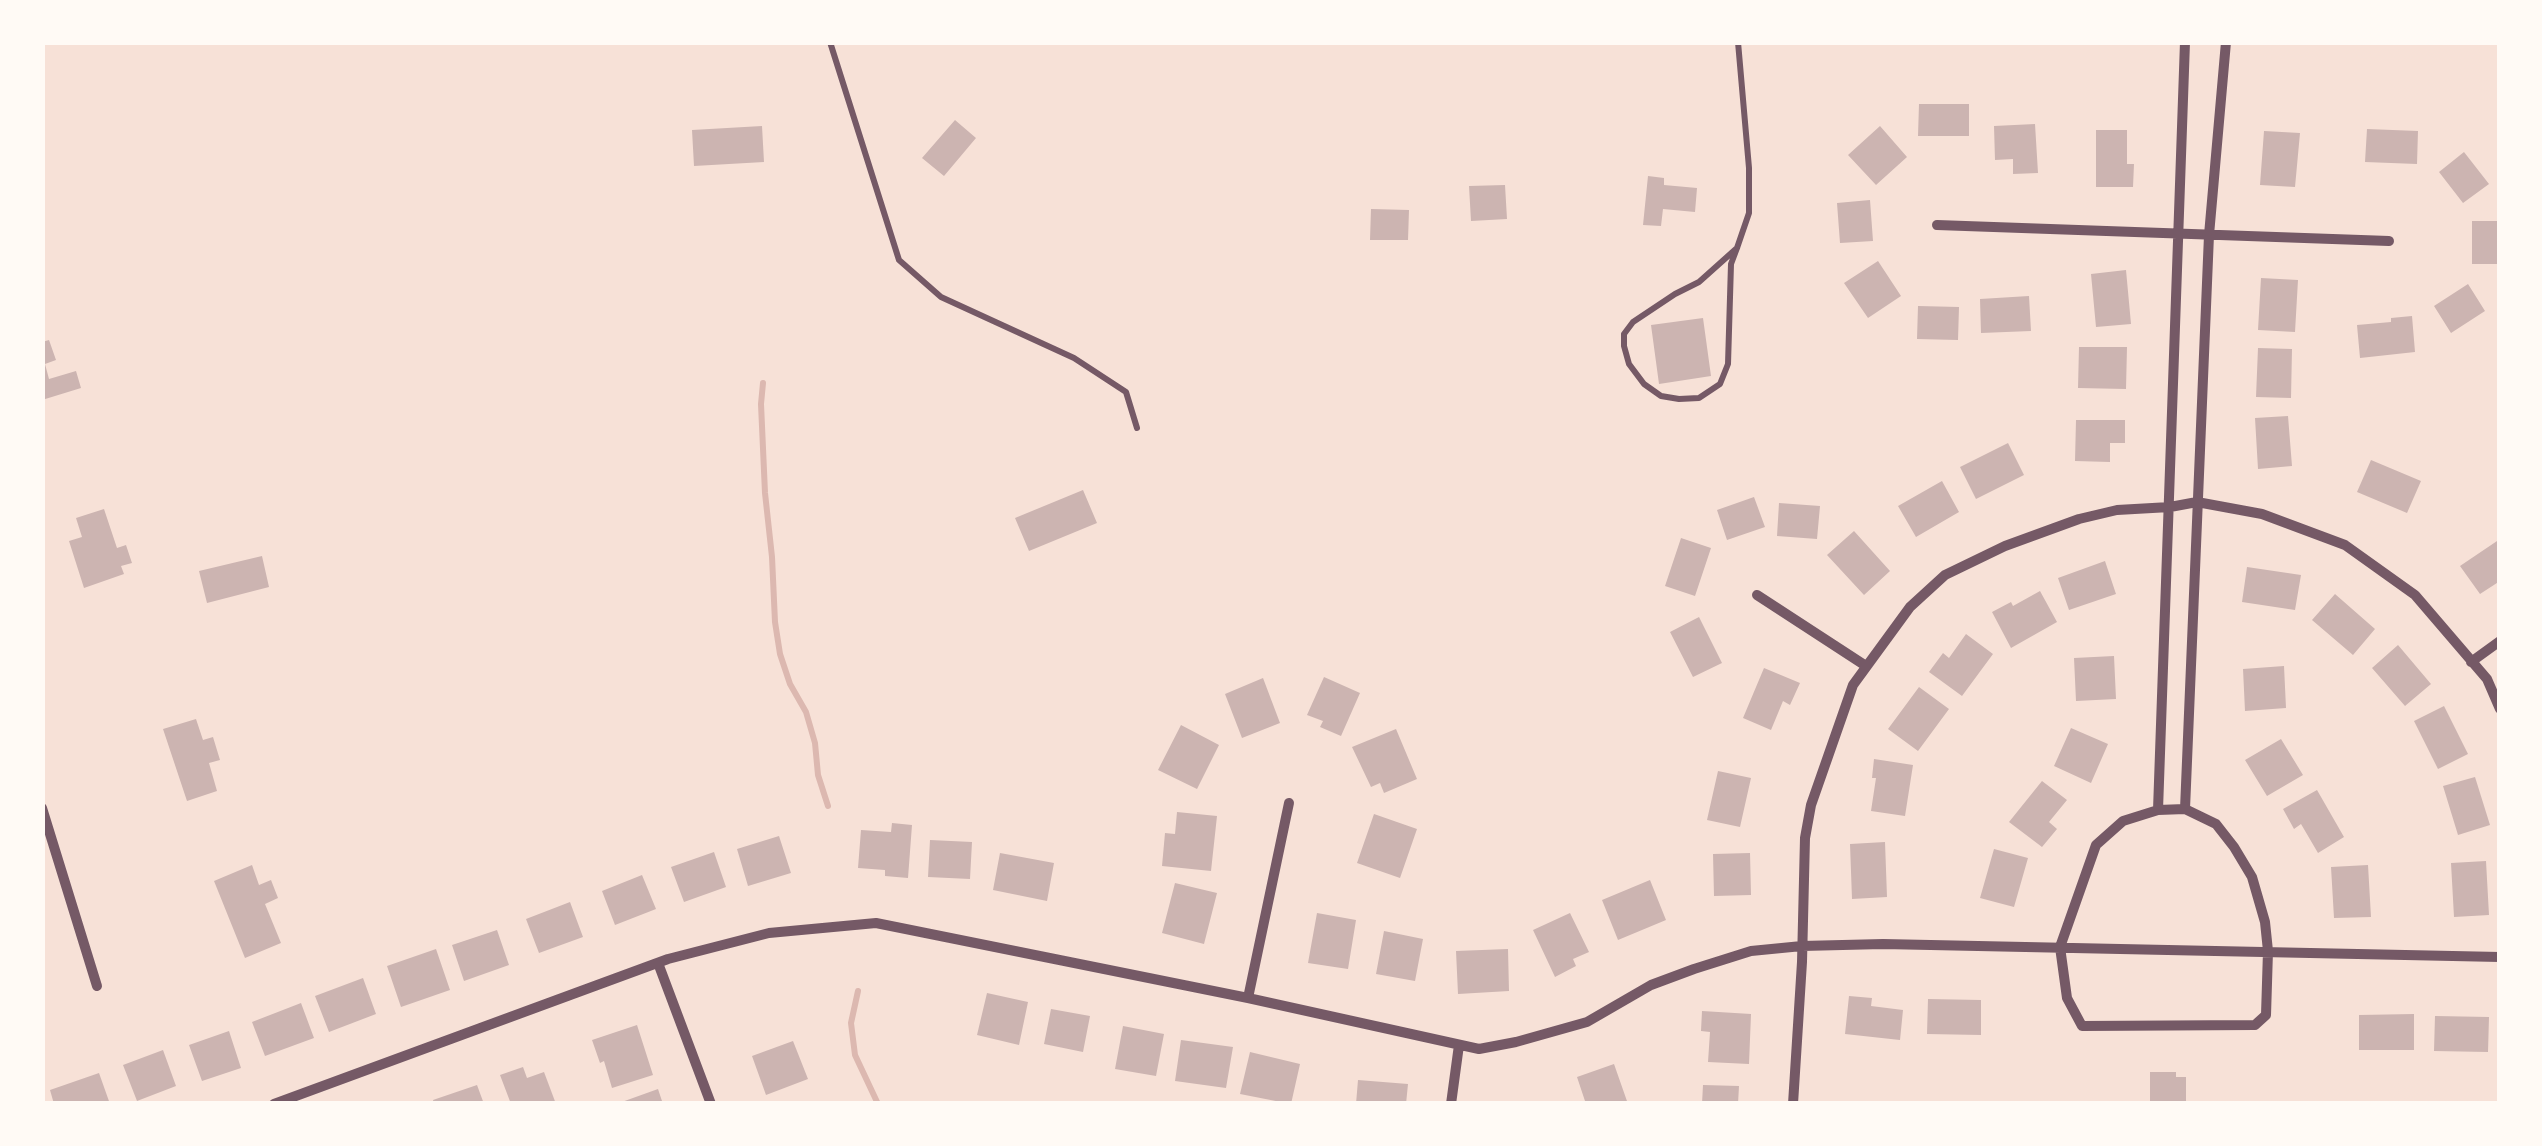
<!DOCTYPE html>
<html>
<head>
<meta charset="utf-8">
<style>
	body { margin:0 }
	#map { position:relative; width:2542px; height:1146px; overflow:hidden; background:#f7e1d7; font-family:"Noto Serif",serif }
	canvas { display:block }
	.frame { position:absolute; inset:0; border:45px solid #fffaf5; pointer-events:none }
</style>
</head>
<body>
<div id="map">
<canvas width="2542" height="1146"></canvas>
<div class="frame"></div>
</div>
<script>
const ctx = document.querySelector('canvas').getContext('2d');
ctx.lineJoin = 'round';
const shape = rows => new Path2D(rows.map(r => 'M' + r).join(''));
function stroke(path, color, width, dash) { ctx.strokeStyle = color; ctx.lineWidth = width; ctx.lineCap = dash ? 'butt' : 'round'; ctx.setLineDash(dash || []); ctx.stroke(path); }
function fill(path, color) { ctx.fillStyle = color; ctx.fill(path, 'evenodd'); }
stroke(shape([
	[763,383,761,404,765,493,772,557,775,622,780,654,790,684,806,712,815,743,818,775,828,806],
	[858,991,851,1023,855,1055,878,1104]
]), '#dcb8b0', 6);
fill(shape([
	[1919,104,1969,104,1969,136,1918,136],
	[955,120,976,138,944,176,922,158],
	[2035,124,2038,173,2013,174,2013,159,1995,160,1994,126],
	[762,126,764,162,694,166,692,130],
	[1880,126,1907,157,1876,185,1848,155],
	[2367,129,2418,131,2417,164,2365,162],
	[2096,130,2127,130,2127,164,2134,164,2133,187,2096,187],
	[2264,131,2300,133,2295,187,2260,185],
	[2464,152,2489,184,2463,203,2439,172],
	[1648,176,1664,178,1664,185,1697,188,1695,212,1663,209,1661,226,1643,225],
	[1505,185,1507,219,1471,221,1469,186],
	[1870,200,1873,241,1840,243,1837,203],
	[1371,209,1409,210,1408,240,1370,240],
	[2472,221,2500,221,2500,264,2472,264],
	[1878,261,1901,296,1868,318,1844,283],
	[2126,270,2131,324,2096,327,2091,274],
	[2261,278,2298,280,2295,332,2258,330],
	[2468,284,2485,311,2451,333,2434,306],
	[2029,296,2031,331,1981,333,1980,299],
	[1918,306,1959,307,1958,340,1917,339],
	[2412,316,2415,352,2360,358,2357,325,2391,322,2391,318],
	[1703,318,1711,376,1659,384,1651,325],
	[49,340,56,360,45,364,49,379,76,371,81,388,42,400,42,342],
	[2079,347,2127,347,2126,389,2078,388],
	[2258,348,2292,349,2291,398,2256,397],
	[2288,416,2292,466,2258,469,2255,418],
	[2076,420,2125,420,2125,443,2110,443,2110,462,2075,461],
	[2008,443,2024,475,1976,499,1960,467],
	[2371,460,2421,481,2407,513,2357,492],
	[1942,481,1959,512,1916,537,1898,506],
	[1083,490,1097,523,1029,551,1015,518],
	[1754,497,1765,527,1727,540,1717,510],
	[1779,503,1820,506,1817,539,1777,536],
	[104,509,117,548,126,545,132,563,121,566,124,574,84,588,69,541,82,537,76,518],
	[1854,531,1890,571,1864,595,1827,555],
	[1681,538,1711,548,1695,596,1665,586],
	[2500,539,2500,581,2480,594,2460,566],
	[262,556,269,587,207,603,199,571],
	[2105,561,2116,594,2069,610,2058,578],
	[2247,567,2301,575,2295,610,2242,602],
	[2040,591,2057,622,2011,648,1992,612,2011,602,2013,606],
	[2335,594,2375,629,2353,655,2312,620],
	[1699,617,1722,663,1693,677,1670,632],
	[1966,634,1993,654,1962,696,1929,672,1943,653,1949,658],
	[2398,645,2431,684,2405,706,2372,668],
	[2114,656,2116,699,2076,701,2074,658],
	[2284,666,2286,708,2245,711,2243,669],
	[1764,668,1800,683,1790,705,1783,701,1771,730,1743,718],
	[1324,677,1360,693,1341,736,1320,727,1323,721,1307,715],
	[1263,678,1280,723,1242,738,1225,694],
	[1919,687,1949,709,1918,751,1888,729],
	[2444,706,2468,754,2438,769,2414,721],
	[196,719,203,740,213,737,220,760,209,763,217,791,187,801,163,729],
	[1181,725,1219,745,1197,789,1158,770],
	[2071,728,2108,744,2091,783,2054,766],
	[1396,729,1417,779,1384,793,1380,783,1371,787,1352,747],
	[2281,739,2303,775,2267,796,2245,760],
	[1874,759,1913,765,1905,816,1871,811,1876,778,1872,778],
	[1718,771,1751,778,1740,827,1707,820],
	[2475,777,2490,825,2458,835,2443,786],
	[2042,781,2067,800,2049,822,2057,829,2042,847,2009,822],
	[2317,790,2344,837,2318,853,2301,824,2294,829,2283,809],
	[1177,812,1217,816,1211,871,1162,866,1165,833,1175,834],
	[1374,814,1417,829,1400,878,1357,863],
	[892,823,912,825,908,878,885,876,885,870,858,868,861,830,891,832],
	[779,836,791,873,748,886,737,849],
	[930,840,972,842,970,879,928,877],
	[1885,842,1887,897,1852,899,1850,844],
	[1994,849,2028,858,2014,907,1980,898],
	[714,852,726,887,684,902,671,867],
	[1000,853,1054,863,1047,901,993,890],
	[1750,853,1751,895,1714,896,1713,854],
	[2486,861,2489,915,2454,917,2451,863],
	[252,865,259,885,271,880,278,898,265,904,281,943,245,958,214,881],
	[2368,865,2371,917,2334,918,2331,867],
	[642,875,656,909,615,925,602,891],
	[1650,880,1666,920,1618,940,1602,900],
	[1175,883,1217,893,1204,944,1162,933],
	[570,902,583,937,539,953,526,919],
	[1317,913,1356,920,1348,969,1308,963],
	[1570,913,1589,952,1573,959,1576,966,1555,977,1533,930],
	[497,930,509,965,464,981,452,945],
	[1384,931,1423,939,1415,981,1376,974],
	[436,949,450,990,401,1007,387,966],
	[1508,949,1509,991,1458,994,1456,951],
	[363,978,376,1014,329,1032,315,996],
	[987,993,1028,1002,1019,1045,977,1035],
	[1849,996,1872,998,1871,1006,1903,1010,1900,1040,1845,1034],
	[1928,999,1981,1000,1981,1035,1927,1034],
	[301,1003,314,1038,265,1056,252,1022],
	[1051,1009,1090,1016,1083,1052,1044,1044],
	[1702,1011,1751,1014,1749,1064,1708,1062,1710,1032,1701,1031],
	[2414,1014,2414,1050,2359,1050,2359,1015],
	[2435,1016,2489,1017,2488,1052,2434,1051],
	[637,1025,653,1075,612,1088,604,1061,600,1063,592,1040],
	[1123,1026,1164,1034,1156,1076,1115,1069],
	[229,1031,241,1068,202,1081,189,1045],
	[1181,1040,1233,1047,1226,1088,1175,1081],
	[793,1041,808,1079,766,1095,752,1056],
	[163,1050,176,1086,137,1101,123,1065],
	[1250,1052,1300,1064,1291,1104,1240,1094],
	[1614,1064,1628,1104,1586,1104,1577,1077],
	[523,1067,527,1078,544,1072,556,1104,511,1104,500,1075],
	[2150,1072,2176,1072,2176,1077,2186,1077,2186,1104,2150,1104],
	[99,1073,110,1104,54,1104,50,1090],
	[1358,1080,1408,1084,1406,1104,1356,1104],
	[477,1085,484,1104,434,1104,433,1100],
	[1703,1085,1739,1086,1738,1104,1702,1104],
	[658,1089,663,1104,619,1104,619,1103]
]), '#ccb4b1');
stroke(shape([
	[830,42,899,260,941,297,1074,358,1126,392,1137,428],
	[1737,248,1699,282,1675,294,1633,322,1624,334,1624,346,1629,364,1644,384,1661,396,1679,399,1699,398,1720,384,1728,364,1731,264,1737,248,1749,213,1749,168,1738,42]
]), '#755966', 6);
stroke(shape([
	[1937,225,2389,241],
	[1757,595,1866,666],
	[2471,662,2500,641],
	[42,808,97,986],
	[2185,809,2209,235,2226,42],
	[2185,809,2216,824,2234,847,2252,877,2265,922,2268,951,2266,1015,2255,1025,2082,1026,2067,998,2060,947,2096,845,2123,821,2158,810,2185,809],
	[2158,810,2185,42],
	[658,963,711,1104],
	[1248,998,1289,803],
	[274,1104,668,959,769,933,876,923,1248,998,1479,1049,1516,1042,1587,1022,1651,985,1694,969,1751,951,1802,946,1883,944,2500,957],
	[1451,1104,1459,1045],
	[1793,1104,1802,962,1805,838,1811,805,1853,685,1910,607,1945,575,2005,546,2079,519,2117,510,2170,507,2197,502,2262,514,2345,545,2415,595,2487,679,2500,709]
]), '#755966', 10);
</script>
</body>
</html>
